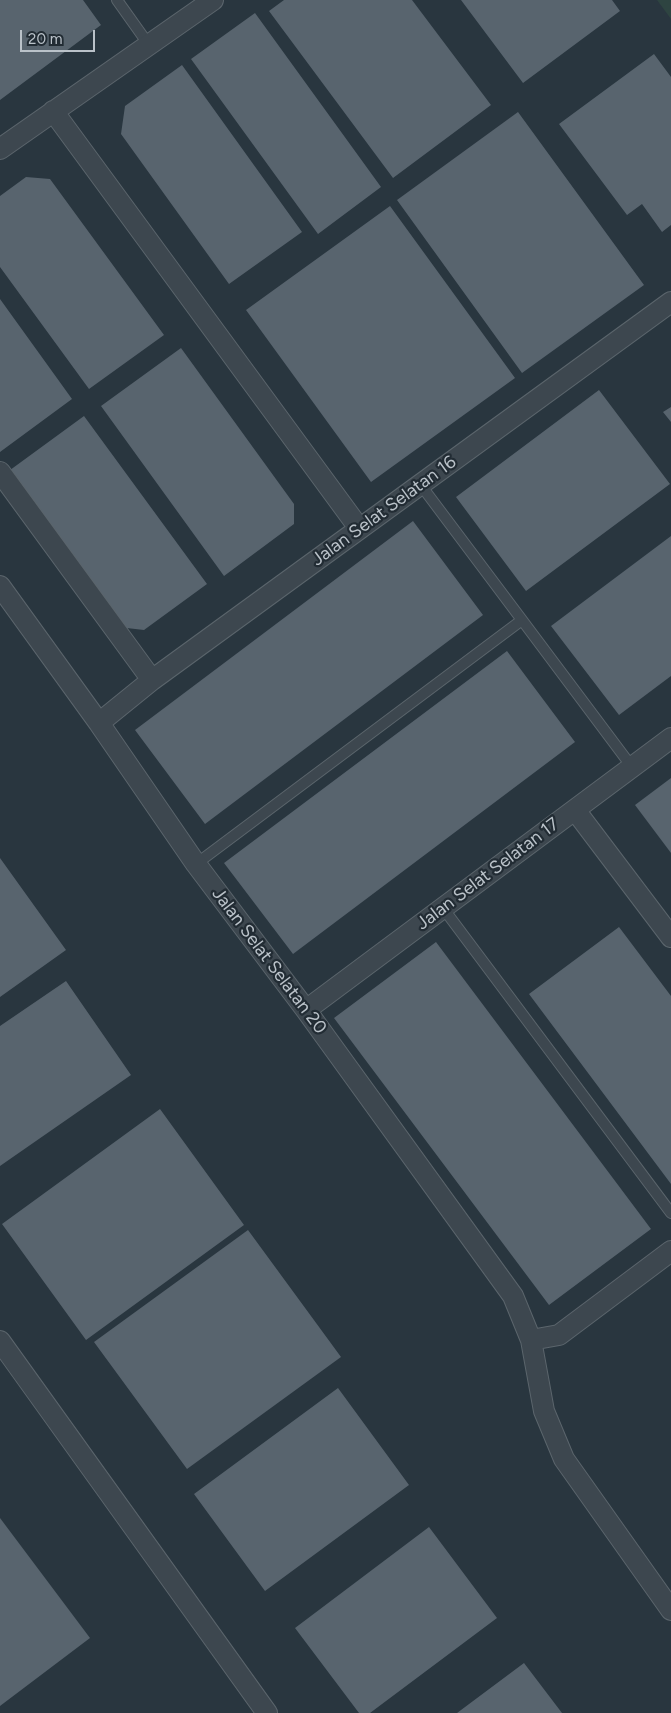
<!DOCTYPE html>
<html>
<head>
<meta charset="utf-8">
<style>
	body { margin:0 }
	#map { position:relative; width:671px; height:1713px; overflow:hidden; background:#29363f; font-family:Figtree,sans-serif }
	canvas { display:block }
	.scale { position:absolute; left:20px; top:30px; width:75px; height:22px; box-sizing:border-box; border:2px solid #bac2c9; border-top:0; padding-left:6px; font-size:15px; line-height:18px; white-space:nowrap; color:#bac2c9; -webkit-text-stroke:4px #222c34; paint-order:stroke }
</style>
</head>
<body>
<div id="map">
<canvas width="671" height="1713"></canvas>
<div class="scale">20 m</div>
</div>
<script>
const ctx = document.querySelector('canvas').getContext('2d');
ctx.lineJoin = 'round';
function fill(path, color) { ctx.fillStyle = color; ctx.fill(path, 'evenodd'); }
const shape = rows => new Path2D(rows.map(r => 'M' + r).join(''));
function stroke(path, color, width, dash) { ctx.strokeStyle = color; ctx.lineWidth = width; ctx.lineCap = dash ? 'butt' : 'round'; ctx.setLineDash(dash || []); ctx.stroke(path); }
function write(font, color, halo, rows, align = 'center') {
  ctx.font = font + ' Figtree,sans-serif'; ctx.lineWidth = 4.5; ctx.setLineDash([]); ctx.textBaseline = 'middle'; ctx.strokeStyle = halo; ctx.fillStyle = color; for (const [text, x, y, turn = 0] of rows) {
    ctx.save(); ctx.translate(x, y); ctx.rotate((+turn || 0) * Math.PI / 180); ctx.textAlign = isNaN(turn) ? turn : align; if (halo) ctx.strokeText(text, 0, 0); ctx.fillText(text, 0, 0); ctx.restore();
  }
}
fill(shape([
	[657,0,671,0,671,19]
]), '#2e4441');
fill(shape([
	[0,0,83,0,101,25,0,100],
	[284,0,412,0,491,105,393,178,269,11],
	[461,0,612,0,620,11,523,83],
	[255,13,381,187,318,234,191,59],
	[654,54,671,77,671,225,662,232,642,204,627,215,559,124],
	[182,65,302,232,229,284,121,134,125,106],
	[518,112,644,285,522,373,397,200],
	[26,177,50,179,164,335,89,389,0,267,0,196],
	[390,206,515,378,371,482,246,310],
	[0,299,72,399,0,452],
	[181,348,294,504,294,524,224,576,101,406],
	[599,390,670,484,526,591,456,497],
	[671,407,671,422,663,412],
	[84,416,207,584,144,630,118,627,6,473],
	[413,521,483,615,205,824,135,730],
	[671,536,671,676,619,715,551,626],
	[507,651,575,742,293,954,224,863],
	[671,778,671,853,635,805],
	[0,858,66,950,0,997],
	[619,927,671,996,671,1184,529,994],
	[436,942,651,1229,549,1305,334,1018],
	[66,981,131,1075,0,1166,0,1026],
	[160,1109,244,1225,86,1340,2,1224],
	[248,1230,341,1357,187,1469,94,1342],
	[338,1388,409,1485,265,1591,194,1494],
	[0,1518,90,1638,0,1706],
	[429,1527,497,1618,370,1713,359,1713,295,1628],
	[524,1663,562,1713,457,1713]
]), '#58646e');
const lane = shape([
	[117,0,149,45],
	[522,620,632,767],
	[196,864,522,620,420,484],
	[443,908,671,1213]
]);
const street = shape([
	[53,111,359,528],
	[0,149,213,0],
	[0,472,152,680],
	[0,586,99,723,196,864,306,1010,513,1296,531,1340,544,1411,564,1459,671,1610],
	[99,723,152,680,671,302],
	[575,810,671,937],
	[306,1010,671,738],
	[531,1340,559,1335,671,1251],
	[0,1341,267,1713]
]);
stroke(lane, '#5b656c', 12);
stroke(street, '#5b656c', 22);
stroke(lane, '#3d474f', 10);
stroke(street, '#3d474f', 20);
write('18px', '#bac2c9', '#222c34', [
	["Jalan Selat Selatan 16",384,511,-36],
	["Jalan Selat Selatan 17",488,874,-37],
	["Jalan Selat Selatan 20",269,961,53]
]);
</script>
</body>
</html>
